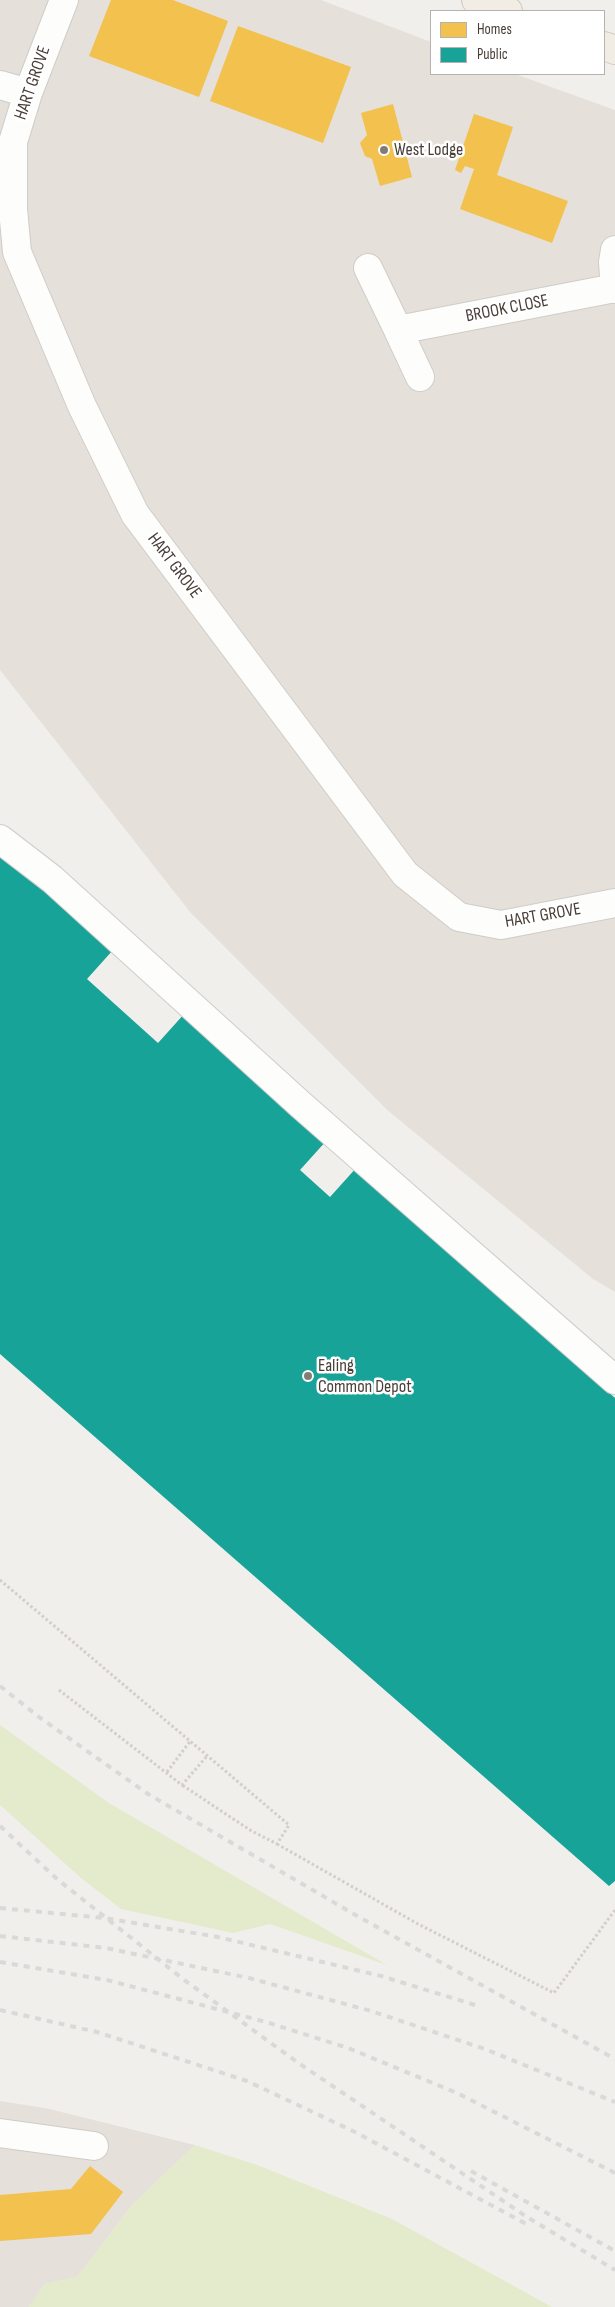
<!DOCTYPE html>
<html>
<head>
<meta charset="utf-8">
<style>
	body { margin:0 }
	#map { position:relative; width:615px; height:2307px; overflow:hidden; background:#f1efec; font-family:"Sofia Sans Condensed",sans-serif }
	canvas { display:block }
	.legend { position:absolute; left:430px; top:10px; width:175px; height:65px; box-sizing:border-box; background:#fff; border:1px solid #b6b2af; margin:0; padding:6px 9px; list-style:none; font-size:15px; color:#483e37 }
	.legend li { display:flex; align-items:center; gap:10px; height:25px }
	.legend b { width:25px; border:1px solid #b6b2af }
</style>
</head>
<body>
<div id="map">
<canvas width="615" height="2307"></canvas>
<ul class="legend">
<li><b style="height:14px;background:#f2c14e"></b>Homes</li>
<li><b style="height:14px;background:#17a398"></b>Public</li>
</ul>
</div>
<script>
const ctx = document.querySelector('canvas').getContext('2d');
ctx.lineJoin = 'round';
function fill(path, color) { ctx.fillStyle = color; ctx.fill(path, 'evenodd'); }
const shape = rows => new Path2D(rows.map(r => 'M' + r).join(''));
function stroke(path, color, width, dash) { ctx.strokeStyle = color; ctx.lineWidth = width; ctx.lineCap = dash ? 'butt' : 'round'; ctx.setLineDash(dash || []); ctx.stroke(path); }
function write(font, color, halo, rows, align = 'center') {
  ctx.font = font + ' "Sofia Sans Condensed",sans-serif'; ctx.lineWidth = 5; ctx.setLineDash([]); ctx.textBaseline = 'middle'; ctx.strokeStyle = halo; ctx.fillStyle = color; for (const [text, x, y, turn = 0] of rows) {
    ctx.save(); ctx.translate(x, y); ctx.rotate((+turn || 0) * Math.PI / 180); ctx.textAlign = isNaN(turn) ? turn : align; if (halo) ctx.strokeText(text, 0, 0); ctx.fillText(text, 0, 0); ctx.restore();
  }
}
fill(shape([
	[0,0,321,0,431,42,431,74,515,74,615,110,615,1292,593,1279,386,1109,190,912,0,670],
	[0,2101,45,2108,195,2145,134,2203,77,2277,45,2284,29,2307,0,2307]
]), '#e5e0d9');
fill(shape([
	[0,1725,109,1803,387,1965,270,1924,233,1933,121,1909,81,1878,0,1805],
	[195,2145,257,2165,392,2219,552,2307,29,2307,45,2284,77,2277,134,2203]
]), '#e3ebcc');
fill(shape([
	[111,0,173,0,228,21,199,97,89,56],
	[238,26,351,67,323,143,210,101],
	[393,104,412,177,380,186,372,159,365,156,360,143,367,135,361,113],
	[474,114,513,127,497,175,568,201,552,243,460,209,474,169,465,166,461,173,455,170],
	[90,2166,123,2192,91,2234,0,2241,0,2195,71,2189]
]), '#f2c14e');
fill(shape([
	[0,849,113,950,87,979,158,1043,185,1013,327,1140,300,1170,330,1197,357,1167,615,1398,615,1881,609,1886,0,1354]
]), '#17a398');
const minor = shape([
	[64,0,28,93,13,142,13,209,17,252,82,406,135,514,405,874,459,917,501,925,615,903],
	[0,85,28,93],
	[615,250,613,262,615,289],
	[368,268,398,330,615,288],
	[398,330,420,377],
	[0,839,52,879,301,1105,615,1380],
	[0,2133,94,2146]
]);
const major = shape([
	[476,0,508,11],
	[604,46,615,50]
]);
stroke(minor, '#cfccc9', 30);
stroke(major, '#d3c7b9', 30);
stroke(shape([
	[0,1580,289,1825,277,1844,250,1830,182,1785],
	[59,1690,182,1785,207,1756],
	[167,1772,191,1740],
	[277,1844,418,1924,554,1993,615,1910]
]), '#d1cecb', 3, [2.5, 2.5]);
stroke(minor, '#fdfdfc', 28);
stroke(major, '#f1ece4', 28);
stroke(shape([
	[0,1686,39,1717,148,1794,359,1917,615,2059],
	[0,1826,57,1879,183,1979,297,2062,527,2217,615,2270],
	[0,1908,104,1918,218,1937,381,1976,475,2005],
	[0,1936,106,1948,249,1978,371,2011,485,2049,615,2102],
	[0,1962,107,1980,266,2022,348,2048,457,2093,615,2173],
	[0,2010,97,2032,247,2081,355,2132,530,2226],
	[471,2171,615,2251]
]), '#d9d9d8', 4, [6, 6]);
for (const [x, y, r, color] of [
	[384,150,5,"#837c76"],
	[308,1376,5,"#837c76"]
]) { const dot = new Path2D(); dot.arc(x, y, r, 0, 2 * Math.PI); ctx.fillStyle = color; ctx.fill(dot); stroke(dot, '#fff', 2); }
write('18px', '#483e37', '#fff', [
	["HART GROVE",33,83,-71],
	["BROOK CLOSE",507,309,-11],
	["HART GROVE",174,566,53],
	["HART GROVE",543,916,-10]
]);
write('18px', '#483e37', '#fff', [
	["West Lodge",394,150],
	["Ealing",318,1366],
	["Common Depot",318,1387]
], 'left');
</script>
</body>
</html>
